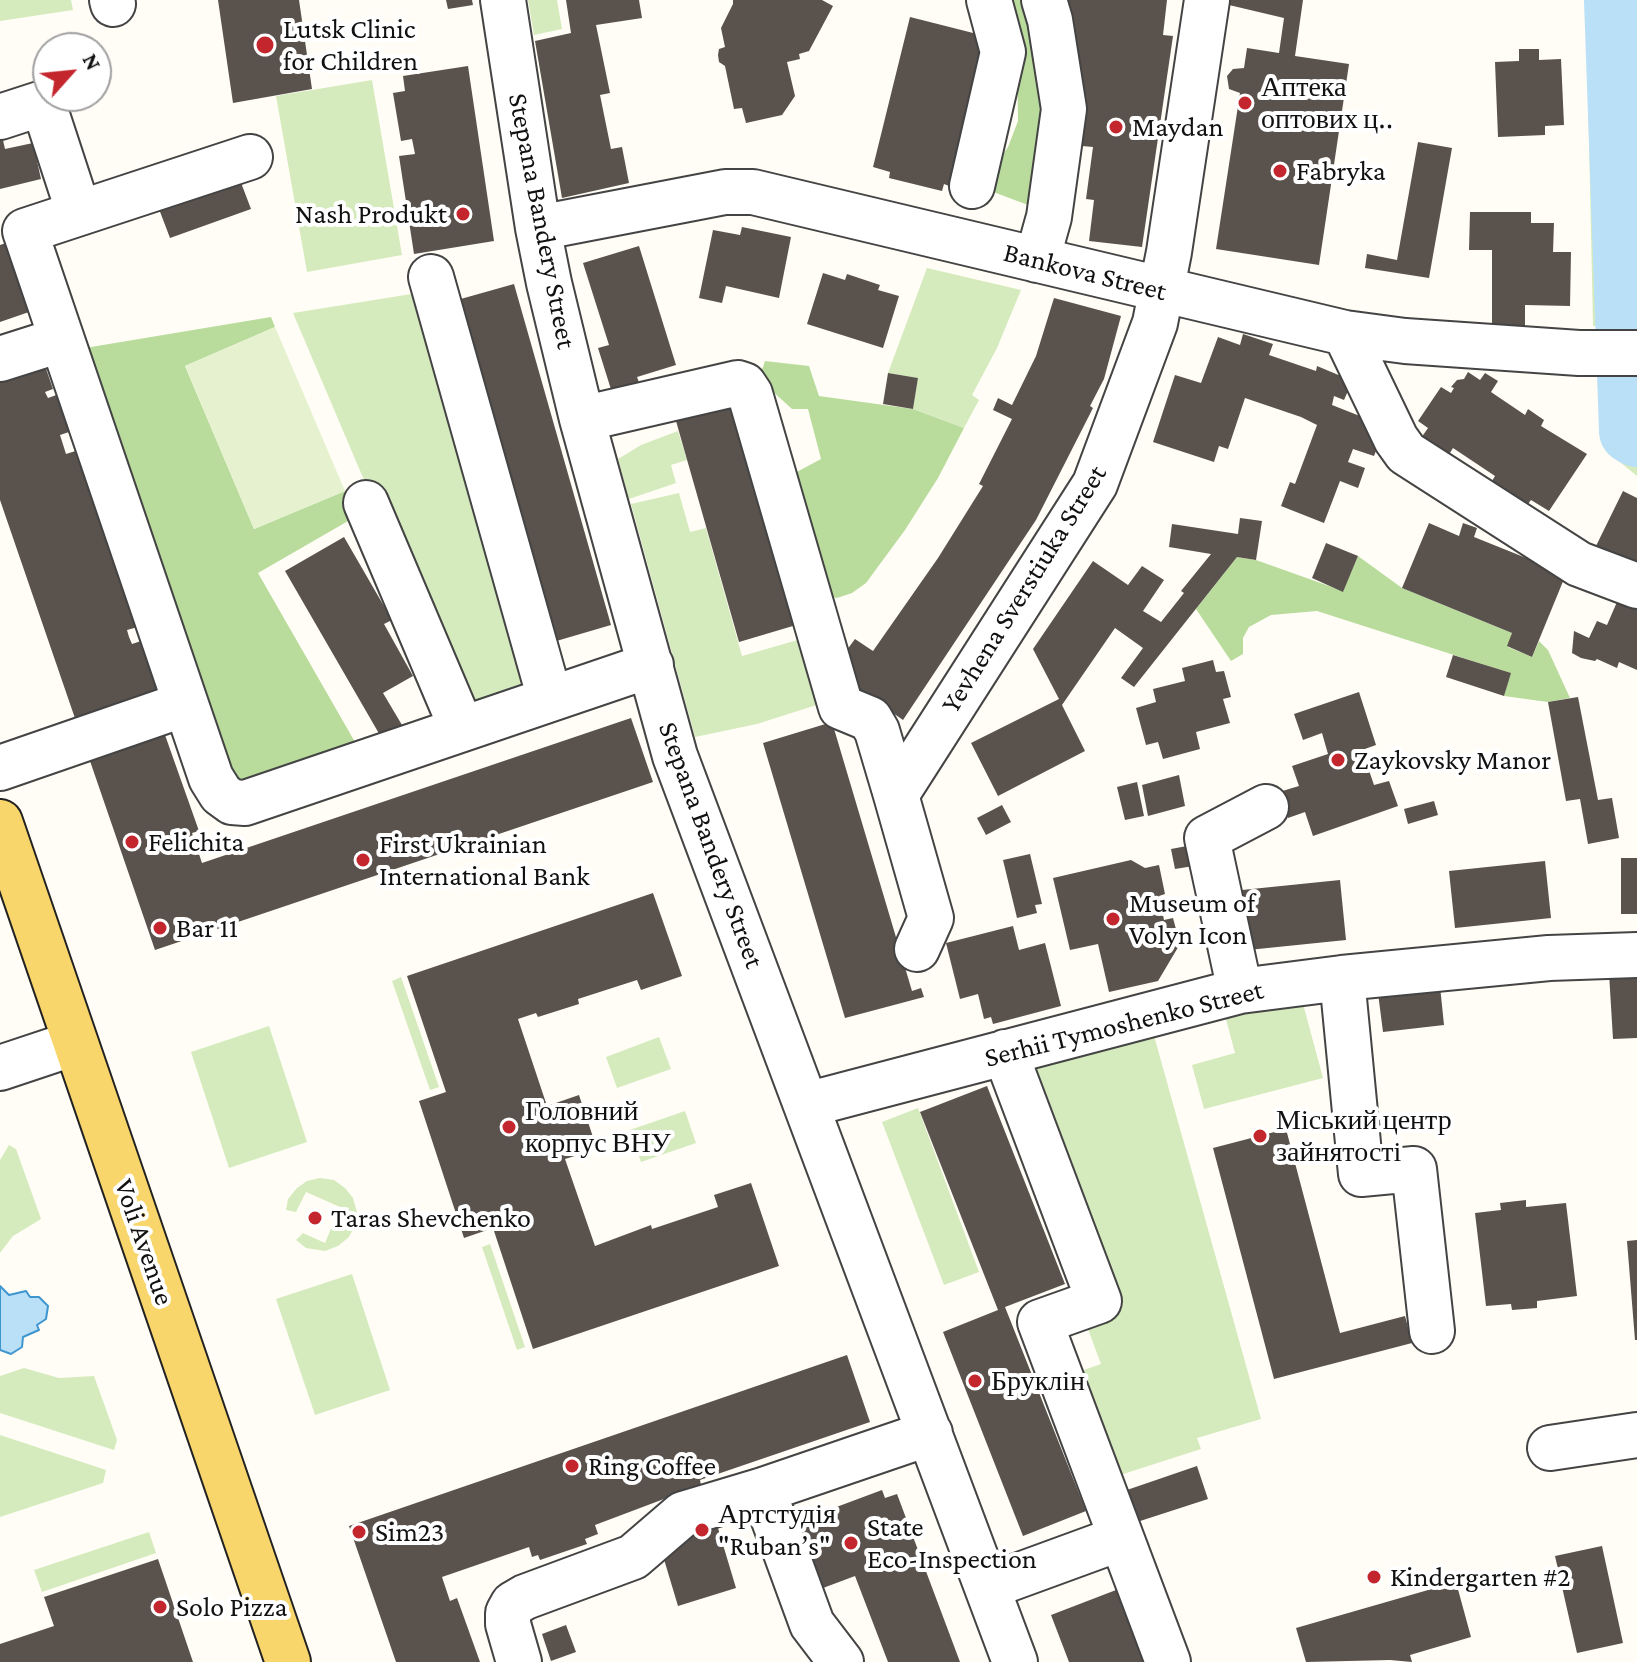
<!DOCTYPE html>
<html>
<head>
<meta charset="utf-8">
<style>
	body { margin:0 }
	#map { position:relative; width:1637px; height:1662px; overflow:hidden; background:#fffdf5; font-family:"Crimson Pro",serif }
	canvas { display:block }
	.north { position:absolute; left:32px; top:32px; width:80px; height:80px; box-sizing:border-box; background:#fff; border:2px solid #a0a0a0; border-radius:50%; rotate:63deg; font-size:22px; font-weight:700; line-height:32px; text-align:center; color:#111 }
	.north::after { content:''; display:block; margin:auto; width:28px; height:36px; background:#c4262e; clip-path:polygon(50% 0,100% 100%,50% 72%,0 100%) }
</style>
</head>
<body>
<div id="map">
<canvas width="1637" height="1662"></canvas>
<div class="north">N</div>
</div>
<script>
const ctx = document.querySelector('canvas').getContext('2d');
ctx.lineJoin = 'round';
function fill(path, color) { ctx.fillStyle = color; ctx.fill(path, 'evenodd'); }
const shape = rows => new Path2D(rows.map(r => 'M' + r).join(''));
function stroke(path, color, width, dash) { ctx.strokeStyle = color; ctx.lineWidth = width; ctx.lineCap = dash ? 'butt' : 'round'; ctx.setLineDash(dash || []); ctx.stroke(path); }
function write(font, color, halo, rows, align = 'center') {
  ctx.font = font + ' "Crimson Pro",serif'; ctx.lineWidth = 8; ctx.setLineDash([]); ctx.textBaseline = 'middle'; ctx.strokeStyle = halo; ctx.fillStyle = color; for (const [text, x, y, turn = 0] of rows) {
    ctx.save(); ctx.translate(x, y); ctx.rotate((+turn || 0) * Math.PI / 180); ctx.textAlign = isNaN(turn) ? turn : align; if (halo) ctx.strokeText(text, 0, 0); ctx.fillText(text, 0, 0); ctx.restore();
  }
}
fill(shape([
	[0,0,71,0,73,10,0,21],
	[528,0,557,0,562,29,534,35],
	[1586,0,1637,0,1637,327,1593,326],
	[372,80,402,255,307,272,276,96],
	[927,268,1021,290,997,348,972,395,979,400,964,428,913,409,918,378,888,373],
	[424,292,536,689,463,713,293,313],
	[1609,383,1637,384,1637,476,1610,454,1605,391,1606,385],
	[678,431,687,460,671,465,676,483,629,499,618,459,641,445],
	[679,493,690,532,706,528,742,656,808,637,826,702,757,724,695,737,631,504],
	[401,977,439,1087,430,1090,392,981],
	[1299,989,1323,1078,1204,1109,1192,1065,1235,1053,1222,1004],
	[1151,1025,1261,1419,1197,1438,1201,1449,1114,1477,1075,1373,1101,1364,1085,1321,1025,1062],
	[269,1026,307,1142,229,1168,191,1052],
	[659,1037,671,1069,617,1088,606,1057],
	[918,1108,979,1272,944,1285,882,1122],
	[685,1111,696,1143,641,1162,630,1130],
	[9,1145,16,1149,41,1219,13,1236,0,1253,0,1160],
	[320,1178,334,1180,345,1188,353,1198,357,1212,355,1226,349,1237,338,1246,325,1251,306,1248,296,1240,303,1233,325,1243,340,1207,306,1192,296,1212,286,1210,288,1199,297,1188,307,1181],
	[490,1244,525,1347,517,1350,482,1247],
	[352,1274,390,1390,315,1415,276,1299],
	[24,1368,59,1378,94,1376,117,1440,114,1450,0,1413,0,1376],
	[0,1435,106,1470,103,1483,0,1517],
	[149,1532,156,1553,42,1592,34,1570]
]), '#d5ebbd');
fill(shape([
	[1006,0,1037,0,1048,66,1036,208,980,187,1008,147,1018,121,1017,50],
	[271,317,275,327,185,366,254,529,345,491,355,517,258,573,359,749,237,788,79,349],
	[765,361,809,366,819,396,913,409,964,428,938,478,905,530,866,583,852,593,837,598,827,596,793,474,821,459,808,409,792,409,759,379],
	[1358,556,1402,588,1512,633,1508,647,1532,657,1539,641,1548,650,1570,698,1548,702,1504,696,1510,673,1317,611,1271,615,1249,627,1243,638,1243,654,1231,661,1196,609,1237,557,1256,560,1343,591]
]), '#b9dc9c');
fill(shape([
	[275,327,345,491,254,529,185,366]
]), '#e6f2cf');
const water = shape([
	[0,1286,9,1295,26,1291,30,1297,39,1297,48,1306,46,1319,37,1325,39,1330,23,1337,22,1347,11,1354,0,1350,0,1286]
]);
fill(water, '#b9e0f7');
stroke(water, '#3f96cf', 2);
stroke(shape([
	[1617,0,1632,431,1637,434]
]), '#b9e0f7', 66);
fill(shape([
	[218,0,299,0,312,89,233,103],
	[446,0,472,0,473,5,448,9],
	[566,0,639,0,642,18,596,25,610,93,600,95,611,149,622,147,629,183,562,198,535,41,571,33],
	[733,0,822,0,833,6,809,51,799,54,800,59,787,62,795,96,782,115,746,123,742,108,734,109,725,66,719,62,718,55,719,49,725,47,721,28,733,4],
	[1052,0,1167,0,1163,35,1173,36,1142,247,1089,241,1094,200,1086,199,1093,147,1071,145],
	[1230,0,1303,0,1295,56,1349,64,1319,265,1216,249,1240,93,1229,89,1227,76,1233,69,1244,68,1247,48,1279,53,1284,18,1229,5],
	[910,17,985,36,959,141,964,142,959,163,954,162,949,186,944,184,942,191,889,178,890,172,873,167],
	[1519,49,1539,49,1539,60,1561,59,1564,125,1545,126,1545,135,1498,137,1495,62,1519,61],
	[468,66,494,241,414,254,399,156,415,154,412,139,401,141,393,93,405,91,403,76],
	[3,140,5,149,33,143,41,179,0,189,0,141],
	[1418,142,1452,148,1429,278,1365,268,1367,254,1397,260],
	[240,180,251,209,170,238,159,209],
	[1470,212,1531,212,1531,223,1554,223,1553,252,1571,252,1570,306,1525,305,1525,328,1492,326,1492,250,1469,250],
	[742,227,791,237,779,298,726,286,722,303,699,298,713,230,740,235],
	[6,243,29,312,0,322,0,245],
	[639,246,676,365,637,377,642,390,614,399,598,348,609,345,583,263],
	[823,273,845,280,847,274,880,285,878,290,899,296,883,348,807,324],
	[514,284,611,625,553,642,450,302],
	[1054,298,1121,316,1104,379,1090,406,1093,408,1036,520,903,720,840,676,841,658,855,639,873,651,938,558,983,486,979,484,1012,419,993,410,998,398,1012,405,1036,356],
	[1243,334,1273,344,1269,355,1316,371,1317,366,1348,379,1351,384,1344,400,1334,396,1332,405,1375,422,1383,433,1374,456,1353,449,1348,462,1365,468,1358,488,1340,481,1324,523,1281,506,1290,482,1295,484,1317,425,1301,417,1245,398,1228,449,1219,446,1214,462,1153,442,1175,375,1201,383,1218,337,1240,345],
	[42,357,53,389,45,392,48,398,62,393,75,430,60,435,66,454,82,449,145,625,127,630,129,637,132,644,150,638,171,699,79,730,0,500,0,376],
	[1468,372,1480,380,1485,373,1498,381,1491,392,1525,415,1528,409,1544,420,1541,426,1587,454,1549,511,1531,500,1528,504,1492,481,1495,476,1453,448,1448,456,1421,438,1428,428,1418,421,1441,387,1451,393,1454,388,1451,387,1457,380,1464,379],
	[888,373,918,378,913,409,883,404],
	[739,395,803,623,739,642,674,414],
	[1623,491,1637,498,1637,568,1595,548],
	[1240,518,1262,521,1256,560,1237,557,1134,687,1121,678,1143,648,1115,628,1062,705,1085,751,998,796,971,743,1059,699,1033,649,1093,561,1128,585,1142,566,1164,580,1143,611,1161,622,1184,593,1181,591,1211,554,1169,547,1172,524,1238,534],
	[1429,523,1459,536,1463,523,1477,528,1474,537,1566,574,1532,657,1507,646,1512,633,1402,588],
	[344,537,392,620,384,624,413,676,383,693,402,725,381,737,285,571],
	[1326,543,1358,556,1343,592,1312,578],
	[1620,595,1637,602,1637,670,1619,662,1617,668,1597,659,1595,661,1581,658,1572,653,1574,631,1589,638,1597,621,1607,625],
	[1453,655,1511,673,1504,696,1446,677],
	[1213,660,1216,672,1224,671,1231,697,1223,699,1230,723,1196,732,1200,749,1163,759,1158,742,1146,745,1136,708,1156,702,1153,689,1185,681,1182,668],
	[1359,692,1376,745,1362,750,1374,785,1389,781,1398,806,1313,836,1305,812,1288,818,1279,792,1299,786,1292,766,1328,754,1322,733,1303,740,1294,714],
	[1578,697,1598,800,1612,798,1619,838,1588,844,1580,799,1566,801,1548,702],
	[631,718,653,782,155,950,90,761,165,735,199,831,192,833,202,863],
	[832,722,912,991,921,988,924,997,845,1018,763,743],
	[1179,775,1185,806,1148,816,1142,785],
	[1137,782,1144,816,1125,820,1117,787],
	[1434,801,1438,815,1408,824,1404,809],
	[1002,805,1011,822,986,835,977,818],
	[1203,843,1206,864,1175,869,1171,849],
	[1030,854,1042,904,1035,905,1037,913,1017,918,1003,860],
	[1621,858,1637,858,1637,914,1621,914],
	[1131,860,1145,868,1159,865,1165,894,1159,896,1164,920,1173,918,1180,944,1158,981,1109,992,1098,944,1070,950,1053,878],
	[1545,861,1551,918,1455,928,1449,871],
	[1340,880,1346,940,1248,950,1242,890],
	[653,893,682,976,641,990,637,980,578,999,579,1004,538,1017,536,1013,518,1019,547,1106,579,1095,597,1149,565,1159,595,1246,651,1225,652,1229,718,1207,714,1195,751,1183,779,1266,533,1349,493,1228,464,1238,442,1171,419,1101,446,1092,407,976],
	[1013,926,1019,950,1045,943,1061,1006,993,1024,991,1017,984,1019,978,994,960,999,946,943],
	[1637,971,1637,1038,1613,1039,1609,973],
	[1440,986,1444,1025,1383,1032,1378,993],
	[987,1086,1065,1284,1005,1307,1086,1511,1023,1536,943,1332,998,1310,920,1112],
	[1286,1129,1340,1333,1405,1316,1412,1343,1274,1379,1213,1148],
	[1526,1200,1526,1207,1566,1203,1577,1296,1537,1301,1537,1308,1512,1310,1511,1304,1486,1306,1475,1213,1501,1210,1500,1203],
	[1637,1240,1637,1340,1635,1340,1627,1241],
	[847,1355,870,1422,700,1480,701,1485,595,1525,598,1534,585,1539,587,1544,540,1560,538,1555,532,1557,529,1547,442,1577,450,1601,457,1598,480,1662,396,1662,349,1526],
	[1197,1466,1208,1499,1134,1523,1124,1491],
	[882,1490,885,1498,897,1494,960,1662,888,1662,855,1576,823,1588,799,1521],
	[715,1518,736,1588,678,1606,660,1546],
	[1602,1546,1623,1643,1577,1653,1555,1556],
	[158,1559,193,1662,0,1662,0,1644,54,1626,44,1597],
	[1456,1582,1471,1637,1410,1655,1412,1662,1390,1660,1306,1662,1296,1628],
	[1116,1590,1144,1662,1069,1662,1051,1615],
	[566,1625,576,1652,551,1661,542,1634]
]), '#5a524d');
const minor = shape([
	[112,0,113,4],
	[503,0,538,228,549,283,582,419,675,756,1015,1662],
	[0,117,43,103,79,213],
	[250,157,25,231,211,778,221,794,232,802,245,803,651,665],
	[972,186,1003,52,989,0],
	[538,228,725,192,753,192,1345,333,1405,341,1579,353,1637,353],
	[1037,260,1049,217,1064,109,1050,20,1044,0],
	[431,277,550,699],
	[1345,333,1396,439,1406,453,1579,564,1637,586],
	[0,359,60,340],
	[582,419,738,383,744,385,750,394,841,707,870,719,877,731,896,795,931,918,917,949],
	[366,503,462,729],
	[0,768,185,704],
	[896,795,1095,484,1155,323,1169,252,1207,0],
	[1342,978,1361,1174,1414,1169,1432,1331],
	[1240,991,1207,838,1266,807],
	[1005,1052,1099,1301,1040,1322,1168,1662],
	[0,1068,75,1043],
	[806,1105,1240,991,1342,978,1549,958,1637,955],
	[1550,1448,1637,1435],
	[987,1587,1121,1538],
	[519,1662,508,1624,508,1613,513,1604,525,1597,633,1557,683,1514,763,1490],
	[841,1662,812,1624,763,1490,930,1433]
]);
const major = shape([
	[0,822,288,1662]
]);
stroke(minor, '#444', 48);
stroke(major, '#222', 48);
stroke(minor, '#fff', 44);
stroke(major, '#f9d66b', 44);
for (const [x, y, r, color] of [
	[265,45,10,"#c4262e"],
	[1245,103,8,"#c4262e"],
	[1116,127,8,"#c4262e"],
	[1280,171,8,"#c4262e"],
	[463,214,8,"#c4262e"],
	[1338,760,8,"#c4262e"],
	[132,842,8,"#c4262e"],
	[363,860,8,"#c4262e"],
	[1113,919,8,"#c4262e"],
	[160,928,8,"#c4262e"],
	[509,1127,8,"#c4262e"],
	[1260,1136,8,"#c4262e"],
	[315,1218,8,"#c4262e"],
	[975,1381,8,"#c4262e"],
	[572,1466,8,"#c4262e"],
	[702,1530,8,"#c4262e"],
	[359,1532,8,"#c4262e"],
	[851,1543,8,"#c4262e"],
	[1374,1577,8,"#c4262e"],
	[160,1607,8,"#c4262e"]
]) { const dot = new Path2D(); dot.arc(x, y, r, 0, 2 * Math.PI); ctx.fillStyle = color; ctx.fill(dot); stroke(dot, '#fff', 3); }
write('28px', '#111', '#fff', [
	["Lutsk Clinic",283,29],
	["for Children",283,61],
	["Аптека",1261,87],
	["оптових ц‥",1261,119],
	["Maydan",1132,127],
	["Fabryka",1296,171],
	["Nash Produkt",447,214,"right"],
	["Zaykovsky Manor",1354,760],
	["Felichita",148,842],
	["First Ukrainian",379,844],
	["International Bank",379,876],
	["Museum of",1129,903],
	["Volyn Icon",1129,935],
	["Bar 11",176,928],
	["Головний",525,1111],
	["корпус ВНУ",525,1143],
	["Міський центр",1276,1120],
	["зайнятості",1276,1152],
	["Taras Shevchenko",331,1218],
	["Бруклін",991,1381],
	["Ring Coffee",588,1466],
	["Артстудія",718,1514],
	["\"Ruban’s\"",718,1546],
	["State",867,1527],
	["Eco-Inspection",867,1559],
	["Sim23",375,1532],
	["Kindergarten #2",1390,1577],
	["Solo Pizza",176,1607]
], 'left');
write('28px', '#111', '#fff', [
	["Stepana Bandery Street",542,221,79],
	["Bankova Street",1085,272,14],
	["Yevhena Sverstiuka Street",1024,589,-58],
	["Stepana Bandery Street",711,845,70],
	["Serhii Tymoshenko Street",1124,1024,-14],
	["Voli Avenue",144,1242,71]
]);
</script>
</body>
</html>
